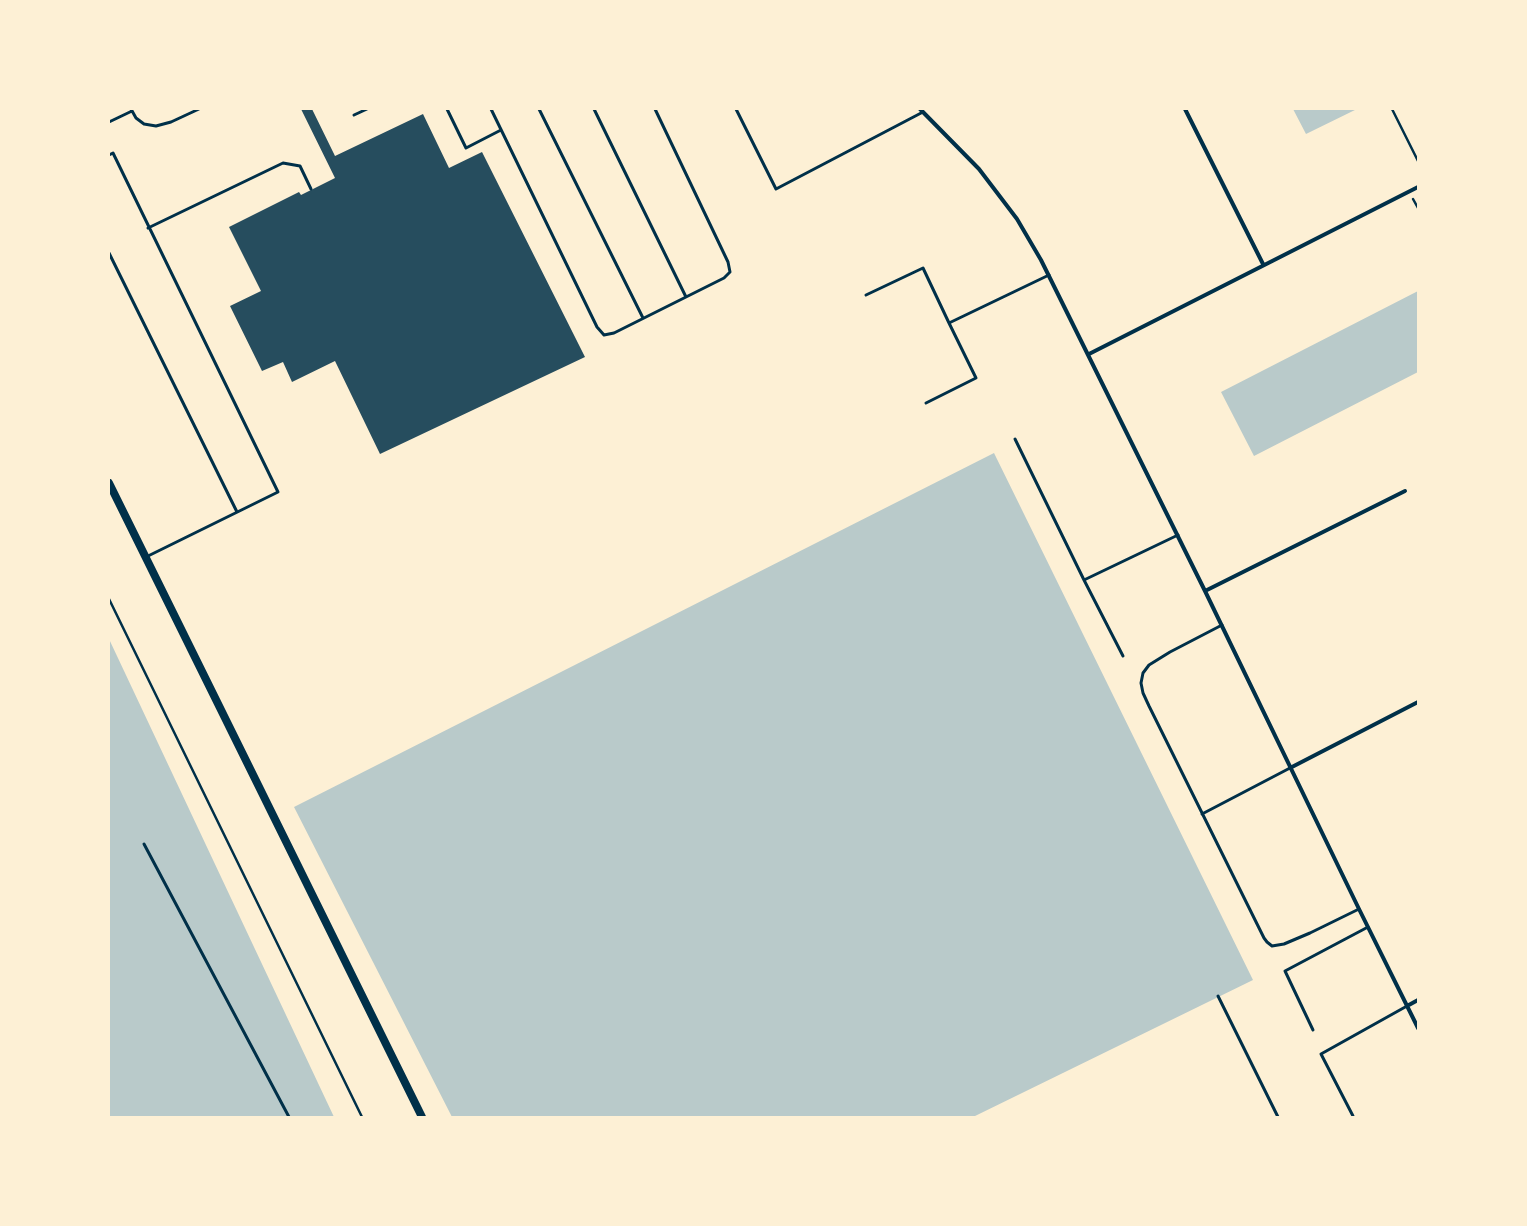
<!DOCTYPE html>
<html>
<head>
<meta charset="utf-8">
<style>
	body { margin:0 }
	#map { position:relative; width:1527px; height:1226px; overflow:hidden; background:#fdf0d5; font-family:Lato,sans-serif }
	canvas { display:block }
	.frame { position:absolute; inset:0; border:110px solid #fdf0d5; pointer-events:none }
</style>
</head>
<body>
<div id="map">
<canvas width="1527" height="1226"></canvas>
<div class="frame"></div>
</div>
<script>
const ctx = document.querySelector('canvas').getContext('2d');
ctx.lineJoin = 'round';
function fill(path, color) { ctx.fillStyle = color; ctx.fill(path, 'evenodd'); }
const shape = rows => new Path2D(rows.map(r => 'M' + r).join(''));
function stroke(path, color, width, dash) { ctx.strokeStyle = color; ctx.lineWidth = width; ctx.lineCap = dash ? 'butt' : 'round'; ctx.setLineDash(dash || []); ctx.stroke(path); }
fill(shape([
	[1293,109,1357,109,1306,134],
	[1418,291,1418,372,1254,456,1221,392],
	[994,453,1253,980,973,1117,452,1117,294,807],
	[109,639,334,1117,109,1117]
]), '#b9caca');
fill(shape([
	[301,109,312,109,335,156,423,114,449,168,482,152,585,357,380,454,335,361,292,382,283,362,262,371,230,306,261,291,229,227,299,192,301,195,335,178]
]), '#264d5e');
stroke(shape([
	[1392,109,1418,161],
	[1413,199,1418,208],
	[109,599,362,1117]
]), '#003049', 2.5);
stroke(shape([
	[131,109,136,118,144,124,156,126,171,122,199,109],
	[447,109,466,148,501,130],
	[491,109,597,327,604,335,614,333,724,278,730,272,728,262,655,109],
	[539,109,643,318],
	[594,109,686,297],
	[736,109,776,189,923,112],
	[354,115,367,109],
	[109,122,132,111],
	[109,155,113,153,278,492,146,557],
	[148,228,283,163,300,166,311,189],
	[109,253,237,512],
	[866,295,923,268,949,323,1049,275],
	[926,403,976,378,949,323],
	[1015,439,1084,580,1178,535],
	[1084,580,1123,656],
	[1222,625,1170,652,1149,665,1143,673,1141,683,1143,693,1149,706,1264,938,1267,942,1272,946,1284,944,1310,933,1359,909],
	[1202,814,1290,768],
	[144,844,289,1117],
	[1218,996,1278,1117],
	[1313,1030,1285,971,1368,927],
	[1353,1116,1321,1054,1407,1006]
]), '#003049', 3);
stroke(shape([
	[920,109,979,169,1017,219,1041,260,1205,591,1359,909,1418,1028],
	[1185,109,1263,264],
	[1089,354,1418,187],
	[1205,591,1405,491],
	[1290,768,1418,702],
	[1407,1006,1418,1000]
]), '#003049', 4);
stroke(shape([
	[109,483,422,1117]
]), '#003049', 8);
</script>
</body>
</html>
